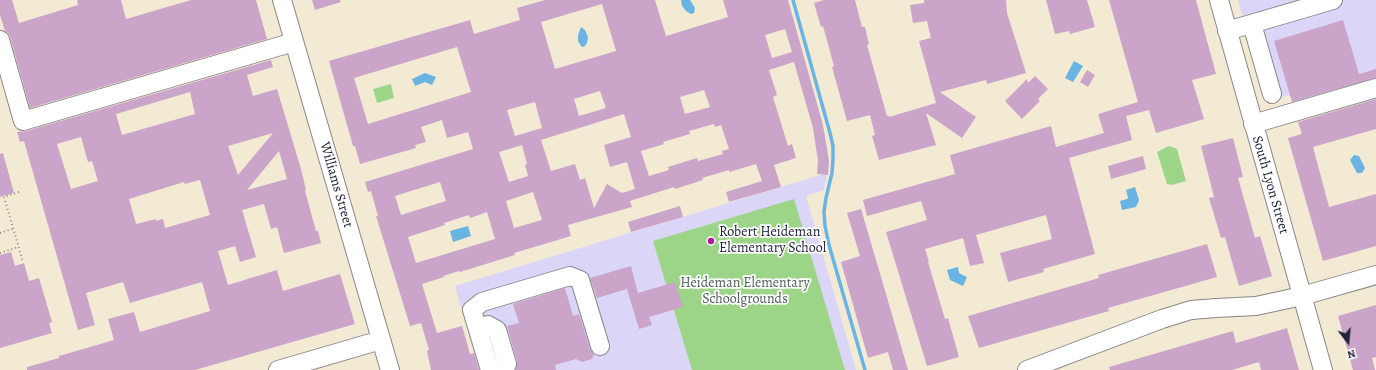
<!DOCTYPE html>
<html>
<head>
<meta charset="utf-8">
<style>
	body { margin:0 }
	#map { position:relative; width:1376px; height:370px; overflow:hidden; background:#f3ead4; font-family:Alegreya,serif }
	canvas { display:block }
	.north { position:absolute; left:1328px; top:322px; width:40px; height:40px; -webkit-text-stroke:3px #fff; paint-order:stroke; rotate:164deg; font-size:11px; font-weight:700; line-height:16px; text-align:center; color:#22223b }
	.north::after { content:''; display:block; margin:auto; width:14px; height:18px; background:#22223b; clip-path:polygon(50% 0,100% 100%,50% 72%,0 100%) }
</style>
</head>
<body>
<div id="map">
<canvas width="1376" height="370"></canvas>
<div class="north">N</div>
</div>
<script>
const ctx = document.querySelector('canvas').getContext('2d');
ctx.lineJoin = 'round';
function fill(path, color) { ctx.fillStyle = color; ctx.fill(path, 'evenodd'); }
const shape = rows => new Path2D(rows.map(r => 'M' + r).join(''));
function stroke(path, color, width, dash) { ctx.strokeStyle = color; ctx.lineWidth = width; ctx.lineCap = dash ? 'butt' : 'round'; ctx.setLineDash(dash || []); ctx.stroke(path); }
function write(font, color, halo, rows, align = 'center') {
  ctx.font = font + ' Alegreya,serif'; ctx.lineWidth = 3.5; ctx.setLineDash([]); ctx.textBaseline = 'middle'; ctx.strokeStyle = halo; ctx.fillStyle = color; for (const [text, x, y, turn = 0] of rows) {
    ctx.save(); ctx.translate(x, y); ctx.rotate((+turn || 0) * Math.PI / 180); ctx.textAlign = isNaN(turn) ? turn : align; if (halo) ctx.strokeText(text, 0, 0); ctx.fillText(text, 0, 0); ctx.restore();
  }
}
fill(shape([
	[1238,0,1376,0,1376,69,1266,102],
	[827,173,824,190,806,196,856,370,479,370,455,286]
]), '#dbd6f7');
fill(shape([
	[391,84,394,98,377,103,373,89],
	[1169,146,1177,149,1186,181,1172,185,1167,184,1157,152],
	[794,199,845,370,692,370,653,241]
]), '#9dd588');
fill(shape([
	[681,0,690,0,695,8,694,13,691,14,686,11,682,6],
	[581,27,585,30,588,37,587,43,584,47,581,46,578,41,578,35],
	[1074,61,1083,66,1073,82,1065,78],
	[425,73,436,77,432,85,425,82,415,86,412,79],
	[1354,155,1359,156,1365,168,1362,173,1357,173,1350,160],
	[1135,187,1139,200,1136,207,1122,210,1120,201,1127,199,1128,198,1126,190],
	[468,226,471,236,453,242,450,231],
	[958,267,959,273,967,277,963,286,950,280,947,270]
]), '#69b4e2');
stroke(shape([
	[793,0,830,133,833,146,833,159,832,173,826,198,824,212,825,226,829,245,865,370]
]), '#69b4e2', 3.5);
fill(shape([
	[0,0,12,0,19,23,78,5,77,0,121,0,126,19,191,0,256,0,267,39,30,108,10,37,8,33,5,31,0,15],
	[312,0,340,0,341,2,315,10],
	[545,0,655,0,666,36,728,17,723,0,788,0,823,125,829,161,828,175,817,174,818,161,813,128,794,62,769,70,777,95,773,97,788,146,792,144,796,158,774,165,781,187,729,202,726,192,762,181,756,164,729,172,729,170,702,178,703,180,675,189,674,187,630,201,632,207,568,225,571,236,514,253,515,255,460,272,459,271,443,276,444,277,422,284,437,333,462,326,470,354,474,353,479,370,431,370,427,351,429,350,421,323,410,326,376,216,378,216,371,191,368,192,365,182,473,149,468,132,447,138,442,120,421,127,426,142,415,145,416,148,360,164,355,146,353,146,329,61,470,20,474,34,520,20,517,8],
	[602,4,616,51,555,69,541,22],
	[785,29,792,52,772,58,765,35],
	[457,47,471,92,368,124,354,78],
	[704,90,710,107,685,114,680,97],
	[600,91,606,108,579,116,574,99],
	[535,102,542,128,515,136,507,110],
	[624,114,631,137,604,145,610,167,627,162,635,189,622,193,607,184,594,208,585,178,580,180,575,164,551,171,541,140],
	[714,124,715,127,721,125,729,149,722,151,723,154,698,161,697,158,668,167,669,170,649,176,641,151,664,144,663,142,690,134,689,131],
	[522,145,527,164,525,165,528,176,509,182,499,152],
	[440,182,446,201,401,215,395,196],
	[533,192,542,220,514,228,506,201],
	[487,212,495,239,416,263,408,237,445,225,444,223,469,215,470,218],
	[824,0,855,0,862,27,865,27,869,44,867,45,887,116,889,116,889,117,936,103,919,41,931,38,927,21,913,23,910,5,924,3,924,0,1006,0,1007,13,1026,73,987,84,986,80,940,92,976,117,962,138,926,113,936,145,879,160,872,136,875,135,870,115,847,121,832,67,834,66,823,26,821,27,814,3],
	[1046,0,1087,0,1095,27,1070,34,1069,31,1055,34],
	[1109,0,1196,0,1216,74,1192,80,1204,119,1156,133,1149,110,1126,116,1132,140,1069,158,1095,254,1043,269,1044,272,1008,282,1000,253,1052,239,1046,215,976,235,984,263,970,266,963,238,925,249,929,262,928,262,945,319,948,318,959,357,927,366,886,232,927,220,921,201,867,216,863,200,955,174,950,155,1051,126,1056,147,1104,133,1098,114,1138,102],
	[1343,20,1359,74,1376,69,1376,78,1292,102,1274,41],
	[271,60,273,67,247,75,253,96,277,89,301,169,306,190,305,191,316,231,318,231,321,243,284,253,277,227,271,229,264,204,242,210,256,257,240,262,235,246,218,251,228,285,277,270,283,291,340,274,355,324,195,370,27,370,27,367,59,358,59,356,114,340,108,319,134,312,140,332,210,311,202,282,130,303,123,282,86,293,95,325,78,330,24,141,20,142,17,132,26,131],
	[190,92,195,114,122,135,116,114],
	[273,133,238,175,228,146],
	[81,137,88,162,92,161,98,181,71,189,57,144],
	[279,151,287,179,247,190],
	[200,180,210,215,165,228,163,219,156,221,156,219,136,224,129,199,184,182,185,184],
	[1087,70,1095,75,1088,87,1080,82],
	[1035,76,1048,89,1038,99,1040,101,1022,119,1005,101,1027,79,1028,83],
	[1376,99,1376,129,1313,147,1329,207,1376,194,1376,246,1323,261,1288,138,1302,134,1298,122],
	[1233,138,1243,177,1238,178,1255,238,1260,236,1272,276,1239,286,1225,237,1221,238,1209,198,1214,197,1201,146],
	[3,153,14,193,0,197,0,154],
	[1143,156,1146,169,1111,179,1108,166],
	[680,206,683,217,631,232,628,222],
	[861,209,884,287,908,370,893,370,888,352,868,358,841,262,860,256,847,213],
	[1207,244,1217,277,1108,308,1109,311,979,348,968,316,1099,278,1098,275],
	[11,252,15,266,24,263,29,281,39,278,52,322,49,323,52,333,0,348,0,255],
	[631,266,638,293,675,282,683,307,649,317,652,325,639,329,627,289,597,298,590,278],
	[565,288,573,316,579,314,590,349,594,354,592,359,582,362,576,359,555,365,556,370,516,370,517,361,507,326,519,323,513,304],
	[1376,305,1376,357,1372,358,1375,370,1353,370,1338,316],
	[1287,328,1299,370,1261,370,1259,362,1232,370,1110,370,1109,367,1233,331,1236,343]
]), '#cba4c9');
const minor = shape([
	[282,0,390,370],
	[1219,0,1323,370],
	[1252,24,1272,94],
	[1227,31,1333,0],
	[0,40,23,121,294,42],
	[1253,124,1376,88],
	[478,328,488,325,497,330,507,364,504,370],
	[278,370,381,340],
	[490,370,472,310,482,302,570,276,580,280,600,346],
	[1027,370,1162,319,1191,310,1216,308,1256,306,1302,296,1376,275]
]);
stroke(minor, '#8a8688', 20);
stroke(shape([
	[19,192,4,197,23,262],
	[0,233,12,229],
	[0,253,18,247]
]), '#8a8688', 2, [1, 3]);
stroke(minor, '#fff', 18);
for (const [x, y, r, color] of [
	[711,241,4,"#b5179e"]
]) { const dot = new Path2D(); dot.arc(x, y, r, 0, 2 * Math.PI); ctx.fillStyle = color; ctx.fill(dot); stroke(dot, '#fff', 1.5); }
write('14px', '#22223b', '#fff', [
	["Williams Street",336,185,74],
	["South Lyon Street",1270,185,74]
]);
write('14px', '#22223b', '#fff', [
	["Robert Heideman",719,233],
	["Elementary School",719,249]
], 'left');
write('14px', '#4d6156', '#fff', [
	["Heideman Elementary",745,284],
	["Schoolgrounds",745,300]
]);
</script>
</body>
</html>
